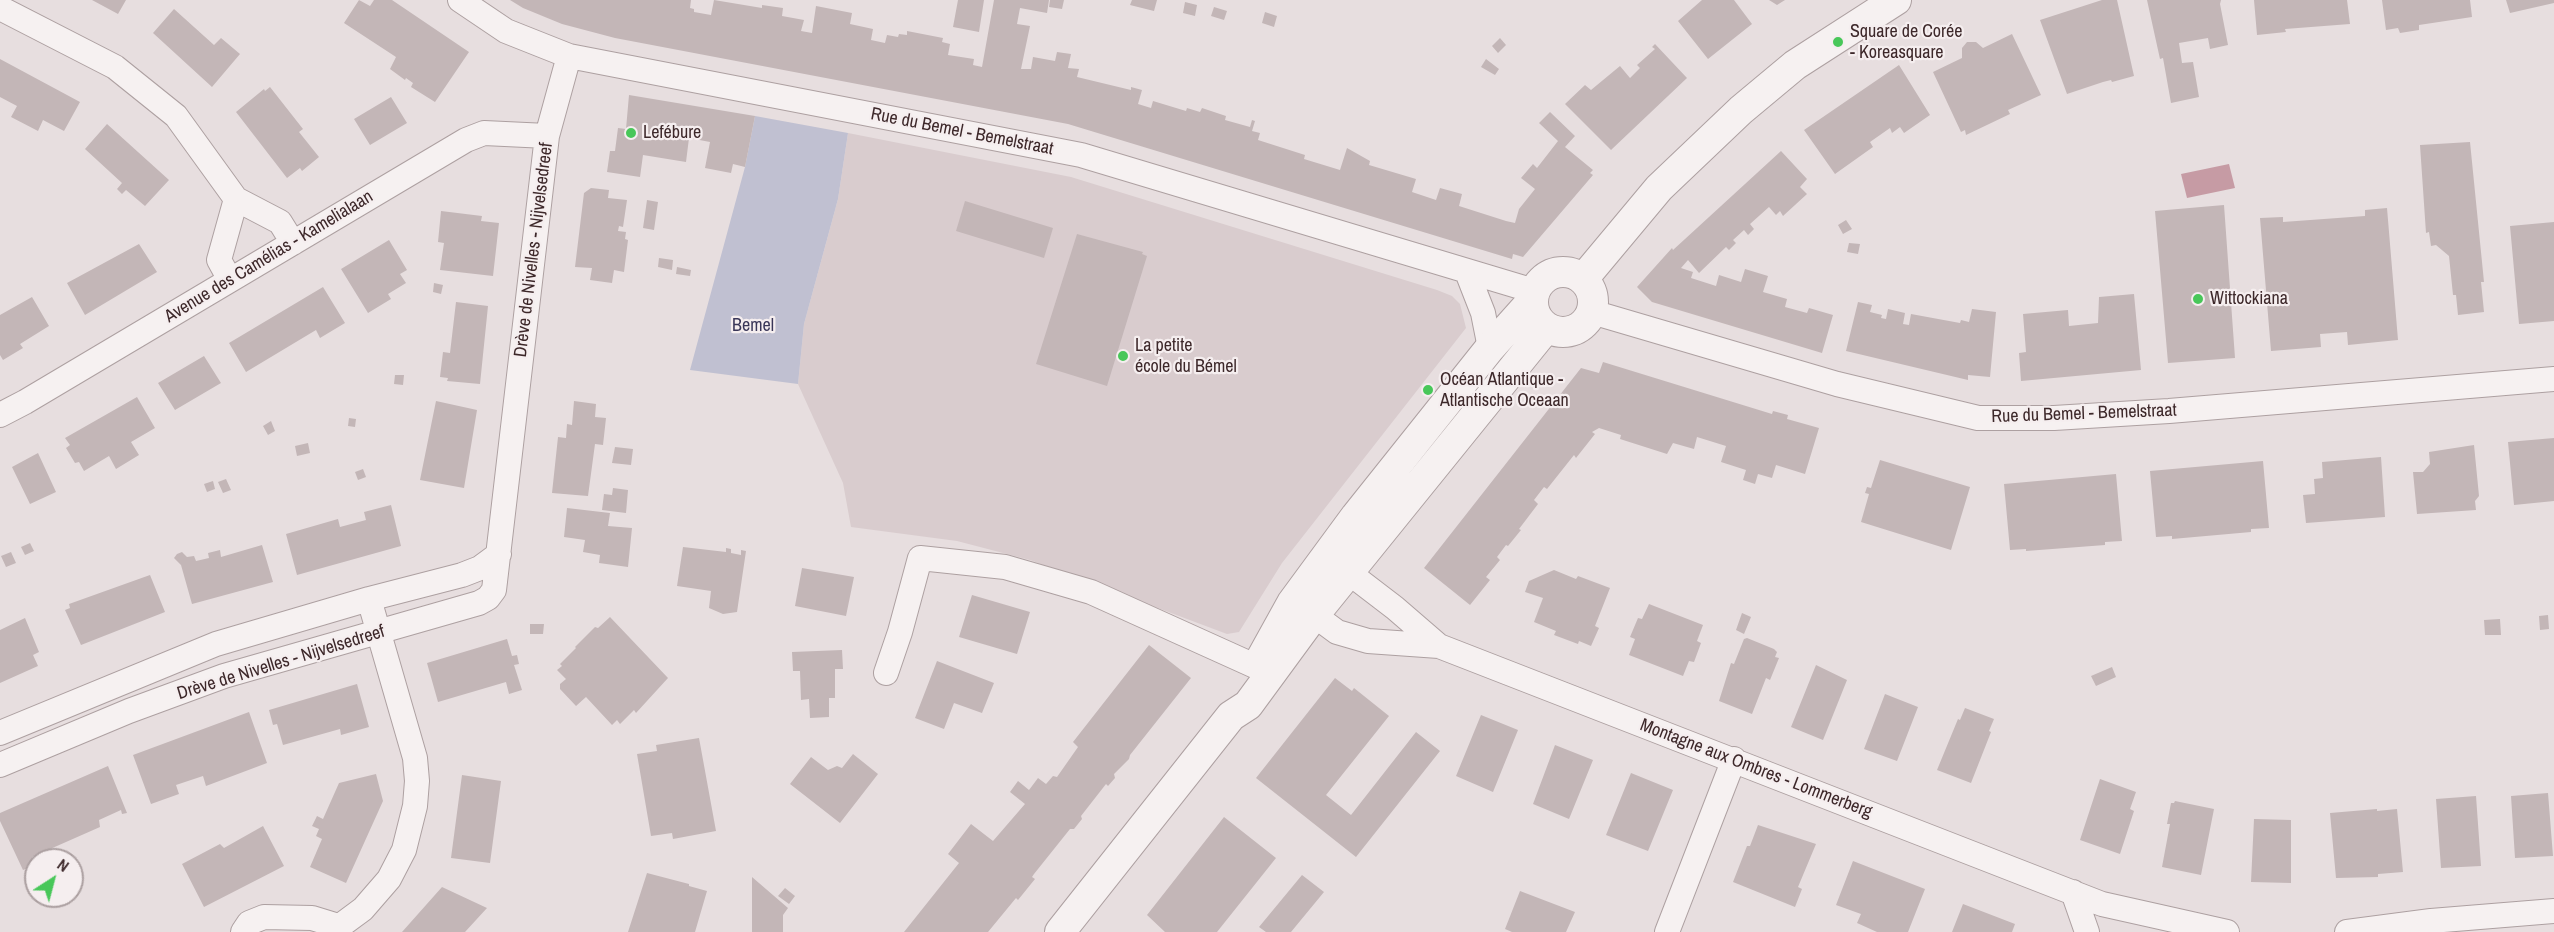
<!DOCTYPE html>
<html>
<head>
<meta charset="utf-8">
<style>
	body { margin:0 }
	#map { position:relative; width:2554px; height:932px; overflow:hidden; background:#e7dedf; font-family:"Archivo Narrow",sans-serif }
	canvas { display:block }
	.north { position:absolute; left:24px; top:848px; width:60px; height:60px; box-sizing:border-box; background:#f5eeef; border:2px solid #ab9fa0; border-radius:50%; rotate:36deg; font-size:16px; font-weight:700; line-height:24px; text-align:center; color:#3d282a }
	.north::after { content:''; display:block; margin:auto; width:21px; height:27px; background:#48c759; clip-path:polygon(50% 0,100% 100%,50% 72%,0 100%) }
</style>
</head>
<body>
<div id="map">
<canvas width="2554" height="932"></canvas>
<div class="north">N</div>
</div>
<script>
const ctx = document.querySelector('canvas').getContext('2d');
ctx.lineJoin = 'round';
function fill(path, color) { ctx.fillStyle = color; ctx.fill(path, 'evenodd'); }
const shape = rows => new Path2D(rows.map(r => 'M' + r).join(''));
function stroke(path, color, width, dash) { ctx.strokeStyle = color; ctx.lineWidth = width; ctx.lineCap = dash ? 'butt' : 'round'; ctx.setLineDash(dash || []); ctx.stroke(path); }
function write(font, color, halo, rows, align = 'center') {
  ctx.font = font + ' "Archivo Narrow",sans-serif'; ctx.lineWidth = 4.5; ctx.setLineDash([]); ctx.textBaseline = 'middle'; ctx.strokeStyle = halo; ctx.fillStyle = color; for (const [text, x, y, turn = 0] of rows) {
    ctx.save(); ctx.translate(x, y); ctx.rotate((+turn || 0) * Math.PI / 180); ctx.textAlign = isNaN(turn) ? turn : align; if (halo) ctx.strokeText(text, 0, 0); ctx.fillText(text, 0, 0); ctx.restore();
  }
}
fill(shape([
	[848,133,1071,177,1437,290,1452,296,1460,304,1466,328,1282,563,1239,632,1227,634,1030,560,957,541,851,527,843,483,798,384,804,324,838,199]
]), '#d9ccce');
fill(shape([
	[755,116,848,133,838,199,804,324,798,384,690,370,745,167]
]), '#c0c0d1');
fill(shape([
	[2229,164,2235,188,2187,198,2181,174]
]), '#c69ba4');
fill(shape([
	[92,0,126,0,118,14],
	[359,0,370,6,374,0,392,0,469,52,435,102,411,87,413,83,406,78,405,80,390,69,396,57,344,23],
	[510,0,691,0,690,8,694,9,694,12,711,15,714,0,762,8,762,5,783,8,782,16,804,20,801,31,812,33,816,6,852,13,850,24,873,29,871,40,885,43,887,35,898,37,899,34,907,35,907,31,943,38,942,42,950,44,948,55,974,59,973,65,982,67,994,0,1049,0,1047,13,1020,8,1017,24,1030,26,1021,69,1031,69,1033,57,1055,61,1057,52,1071,54,1068,68,1079,69,1077,77,1131,90,1131,87,1142,90,1138,104,1151,108,1153,101,1186,111,1187,108,1200,112,1202,108,1226,116,1225,120,1250,127,1252,120,1255,121,1252,131,1260,133,1258,140,1305,155,1304,159,1340,170,1347,148,1370,161,1369,165,1416,179,1412,192,1436,200,1440,188,1462,194,1459,206,1506,221,1515,223,1519,209,1535,189,1521,178,1533,164,1537,168,1558,141,1539,123,1550,112,1575,136,1565,147,1593,170,1590,173,1593,175,1523,257,1513,254,1512,259,1068,124,615,38,562,24,523,8],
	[958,0,984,0,979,32,953,27],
	[1050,0,1064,0,1062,9,1049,7],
	[1132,0,1157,0,1154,11,1130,5],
	[1702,0,1734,0,1752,24,1708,59,1678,21],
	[1769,0,1785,0,1777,5],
	[2102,0,2117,0,2134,76,2112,82,2111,80,2103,82,2067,94,2040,20],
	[2147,0,2221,0,2220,4,2228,45,2210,49,2208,38,2179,43,2182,63,2193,62,2199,97,2171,103,2163,58,2160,59],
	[2254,0,2347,0,2350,24,2285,29,2286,32,2257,35],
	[2382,0,2470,0,2472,17,2419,25,2419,30,2400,33,2398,28,2386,30],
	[2506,0,2554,0,2554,3,2510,13],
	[1185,2,1197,5,1195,16,1183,13],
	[1214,7,1227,11,1224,20,1211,16],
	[174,9,214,45,221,38,240,54,212,87,153,33],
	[1265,12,1277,16,1274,27,1262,23],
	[2012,34,2041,95,2008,110,2010,114,1966,135,1965,130,1961,132,1933,72,1962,58,1962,48,1967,42,1976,42,1983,48],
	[1500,38,1506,45,1498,53,1492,46],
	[1655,44,1687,78,1611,150,1565,104,1585,85,1591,90,1620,66,1630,78,1640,68,1637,65,1655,49,1652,47],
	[0,59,80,102,64,131,43,120,38,131,11,117,17,106,0,97],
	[1486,59,1499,69,1495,75,1481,67],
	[1899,65,1930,115,1904,133,1900,127,1892,133,1890,128,1870,142,1873,147,1835,174,1804,130],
	[270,87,303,129,299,132,319,157,302,171,300,168,287,178,236,112,264,89,265,91],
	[629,95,755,116,745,167,733,164,731,173,705,168,710,142,689,138,686,162,643,155,640,177,607,172,610,151,615,151,618,128,626,129],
	[391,97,407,123,370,145,354,119],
	[107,124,169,180,145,206,126,190,122,194,117,189,122,183,85,149],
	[2470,142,2484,282,2481,282,2484,312,2458,315,2456,295,2453,295,2449,256,2436,245,2431,246,2429,232,2426,233,2420,145],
	[1781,151,1807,179,1800,187,1807,194,1783,216,1780,211,1776,215,1769,207,1750,224,1754,229,1748,235,1744,230,1733,240,1736,243,1729,250,1726,247,1699,273,1688,260,1681,268,1693,272,1691,278,1716,286,1719,275,1741,282,1745,269,1768,276,1763,292,1787,299,1785,307,1807,313,1809,308,1833,315,1822,353,1652,302,1637,287,1672,248,1673,250],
	[591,188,609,190,608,198,627,200,623,227,619,226,618,231,626,232,625,239,628,240,624,272,614,270,612,283,590,280,592,268,575,267,584,193],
	[647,200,658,202,654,230,643,228],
	[965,201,1053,228,1044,258,956,231],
	[2224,205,2235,358,2168,363,2155,211],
	[2387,208,2398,340,2348,345,2347,332,2320,334,2321,347,2271,351,2260,218,2283,217,2283,222,2365,216,2365,210],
	[441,211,482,216,481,221,499,223,493,276,440,270,444,243,438,242],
	[1846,220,1852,229,1843,234,1838,225],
	[2554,222,2554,321,2519,324,2510,226],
	[1077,234,1143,252,1142,254,1147,256,1107,386,1036,364],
	[389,240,407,270,400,274,406,283,388,294,391,299,368,313,341,269],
	[1849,243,1860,244,1858,254,1847,252],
	[139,244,157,272,85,315,67,283],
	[659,258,673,260,672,270,658,267],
	[677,267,691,270,690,276,676,274],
	[434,283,443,285,441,294,433,292],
	[323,287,345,323,320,338,316,330,246,372,229,343],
	[2134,294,2141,370,2021,381,2019,353,2026,352,2023,314,2068,310,2069,326,2098,323,2099,297],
	[32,297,49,326,20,344,23,348,3,360,0,355,0,315],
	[456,302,488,306,480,384,447,381,448,378,440,377,443,352,450,353],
	[1858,302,1872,305,1870,312,1882,315,1881,318,1886,319,1888,309,1905,313,1903,324,1909,325,1911,314,1960,323,1961,320,1969,322,1972,309,1996,312,1990,377,1968,375,1968,380,1846,351],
	[204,356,221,383,175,410,158,383],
	[1603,362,1772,414,1773,411,1788,415,1787,419,1819,428,1805,474,1776,465,1772,478,1758,474,1755,484,1743,480,1746,470,1721,462,1726,446,1697,437,1694,449,1673,443,1667,454,1620,439,1621,435,1599,428,1592,432,1595,434,1576,458,1574,455,1547,489,1544,487,1534,500,1538,504,1519,529,1521,530,1508,546,1506,545,1497,557,1500,560,1486,577,1490,580,1470,605,1424,568,1581,368,1599,373],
	[395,375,404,375,403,385,394,384],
	[137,397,155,428,131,442,139,455,116,469,109,456,84,471,79,462,75,463,66,448,70,445,65,438],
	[436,401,477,410,464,488,420,480],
	[574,401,596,404,595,417,606,418,603,445,595,444,588,496,552,493,558,437,566,438,567,424,572,425],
	[349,418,356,419,355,427,348,426],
	[271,421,275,431,268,435,263,426],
	[2554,438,2554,501,2514,505,2508,442],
	[308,443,310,453,297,456,295,446],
	[2474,445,2479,496,2475,501,2476,510,2417,514,2413,472,2423,472,2430,464,2429,452],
	[615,447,633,449,631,465,612,463],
	[38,453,56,492,30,504,12,467],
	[2381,457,2385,517,2306,523,2303,495,2315,494,2314,479,2323,478,2322,462],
	[1880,460,1970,487,1951,550,1861,522,1869,494,1865,493,1867,487,1871,488],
	[2263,461,2269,528,2251,529,2251,532,2172,539,2172,536,2156,537,2150,471],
	[363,469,366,477,358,480,355,472],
	[2116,474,2122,541,2105,542,2105,545,2026,551,2026,549,2010,550,2004,484],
	[226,479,231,490,223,493,218,482],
	[213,481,215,489,207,492,204,484],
	[613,488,628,490,626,513,602,510,604,494,612,495],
	[391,505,401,546,297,575,286,534,338,519,340,527,366,520,364,512],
	[567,508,610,513,608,526,632,528,628,567,599,563,600,555,583,552,585,540,564,537],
	[30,543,34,551,25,555,21,547],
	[262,545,273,582,192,604,181,565,174,558,177,554,182,552,187,557,194,556,196,561,209,558,208,553,220,550,221,557],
	[683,547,726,552,726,548,731,549,731,553,741,555,741,550,746,551,737,612,723,614,709,608,711,591,677,586],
	[11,552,16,563,6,567,1,556],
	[802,568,854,577,846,616,795,606],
	[1554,570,1576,579,1578,576,1610,588,1595,626,1599,628,1591,646,1579,641,1578,644,1554,635,1556,631,1534,622,1543,598,1525,592,1529,581],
	[150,575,165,612,81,645,65,610,70,608,69,604],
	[972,595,1030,612,1017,654,959,637],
	[1649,604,1703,625,1697,641,1701,643,1694,662,1689,661,1683,676,1629,655,1635,639,1630,637,1638,618,1642,619],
	[1742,613,1751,617,1744,634,1736,630],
	[2548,615,2549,629,2540,630,2539,616],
	[610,617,668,678,636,713,634,710,620,724,617,720,612,725,586,697,576,706,560,689,560,684,566,679,557,670,562,666,560,664,576,648,575,647,595,627,598,628],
	[25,618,39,652,33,655,38,666,0,683,0,630],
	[2500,619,2501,635,2485,635,2484,620],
	[530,624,544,624,543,634,530,634],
	[1747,638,1774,649,1777,652,1775,657,1779,658,1770,680,1766,678,1752,714,1719,701,1731,663,1734,664,1744,639],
	[507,639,512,656,517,655,519,664,514,665,522,690,509,694,506,682,438,702,427,663],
	[1149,645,1191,678,1130,755,1129,759,1114,774,1115,778,1108,786,1106,784,1081,816,1082,819,1074,829,1070,829,1034,874,1032,877,1035,879,1018,900,1016,898,988,932,904,932,959,863,948,854,971,824,993,841,1025,804,1010,792,1018,781,1029,790,1038,778,1046,784,1053,776,1057,777,1078,747,1073,742],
	[842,650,843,669,835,669,835,698,829,698,829,717,810,718,809,699,801,700,800,671,793,671,792,652],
	[937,661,994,683,982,713,954,703,944,729,915,718],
	[1816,665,1847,680,1823,740,1791,727],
	[2112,667,2116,677,2096,686,2091,676],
	[1335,678,1352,691,1354,688,1389,716,1326,795,1351,815,1416,732,1440,751,1356,857,1256,778],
	[357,684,369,727,341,735,340,729,283,745,277,724,273,725,269,710],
	[1885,694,1918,707,1897,761,1864,749],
	[1965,708,1994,719,1989,731,1991,732,1971,783,1937,770,1958,719,1960,720],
	[249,712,267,763,206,786,203,776,176,785,179,794,151,804,133,755],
	[1481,715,1518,730,1493,792,1456,776],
	[699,738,716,831,673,839,672,833,651,836,637,754,657,751,656,745],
	[1555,745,1593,760,1569,819,1533,804],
	[853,754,878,774,840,823,790,784,811,757,828,770,837,766,842,768],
	[108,766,127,813,122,814,121,810,99,820,100,827,32,857,36,865,23,870,0,821,0,813],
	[1631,773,1673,790,1648,851,1606,835],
	[376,774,383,801,346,883,310,867,322,839,316,836,319,829,312,826,317,816,323,819,339,783],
	[462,775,501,781,490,863,451,858],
	[2100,779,2136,792,2130,809,2134,811,2120,854,2080,840],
	[2548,793,2553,856,2515,858,2511,796],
	[2476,796,2481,866,2441,868,2436,799],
	[2175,801,2214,809,2201,875,2162,867,2170,824,2167,824,2171,803,2174,803],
	[2377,809,2377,811,2397,809,2403,872,2378,874,2378,877,2336,878,2330,813],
	[1224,817,1276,858,1217,932,1165,932,1147,915],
	[2254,819,2291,820,2291,883,2251,882],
	[1758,825,1816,844,1798,887,1802,889,1795,907,1733,882,1747,846,1750,846],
	[263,826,284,866,204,907,182,864,220,844,224,848],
	[1853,861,1925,889,1908,932,1877,932,1857,923,1861,914,1836,905],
	[647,873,689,884,689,886,707,891,695,932,628,932],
	[1302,875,1324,892,1291,932,1266,932,1259,927],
	[752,877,788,908,783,915,783,932,752,932],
	[442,887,487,908,465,932,402,932],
	[785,888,795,896,789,904,778,896],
	[1520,891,1575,912,1566,932,1512,932,1505,929],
	[1963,904,2015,924,2012,932,1952,932]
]), '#c3b6b7');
const minor = shape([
	[460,0,506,31,569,56,1081,155,1534,291],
	[0,8,115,67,176,116,236,199,280,222,293,243],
	[1467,272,1483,313,1490,348],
	[230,280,219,260,236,199],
	[1592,312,1837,384,1978,418,2054,418,2169,411,2554,379],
	[0,415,25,402,466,140,484,133,547,136],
	[1348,572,1395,608,1439,646],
	[1314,615,1337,632,1368,641,1439,646,2102,904,2227,932],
	[886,673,900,632,920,558,1005,567,1091,592,1257,667],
	[0,733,216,644,369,599,462,575,480,568,499,554],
	[0,765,129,711,224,676,479,603,488,598,494,590,547,136,569,56],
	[2073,892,2087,932],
	[243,932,249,923,264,917,312,918,338,926],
	[332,932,363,909,389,879,404,850,415,806,417,781,415,758,369,599],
	[1667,932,1734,759],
	[2347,932,2431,921,2554,911]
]);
const tertiary = shape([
	'1533 302a30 30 0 1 1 60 0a30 30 0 1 1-60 0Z',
	[1583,279,1659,188,1741,110,1795,65,1896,0],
	[1261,659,1292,603,1356,516,1490,348,1532,301],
	[1060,932,1231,716,1248,705,1314,615,1546,328]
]);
stroke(minor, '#ada0a1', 26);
stroke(tertiary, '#ada0a1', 32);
stroke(minor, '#f6f1f1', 24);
stroke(tertiary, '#f6f1f1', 30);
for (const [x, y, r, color] of [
	[1838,42,6,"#48c759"],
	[631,133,6,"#48c759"],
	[2198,299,6,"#48c759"],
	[1123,356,6,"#48c759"],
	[1428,390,6,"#48c759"]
]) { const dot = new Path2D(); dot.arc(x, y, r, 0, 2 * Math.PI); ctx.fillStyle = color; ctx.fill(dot); stroke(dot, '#f5eeef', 2); }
write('18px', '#3d282a', '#f5eeef', [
	["Square de Corée",1850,32],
	["- Koreasquare",1850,53],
	["Lefébure",643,133],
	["Wittockiana",2210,299],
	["La petite",1135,346],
	["école du Bémel",1135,367],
	["Océan Atlantique -",1440,380],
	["Atlantische Oceaan",1440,401]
], 'left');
write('18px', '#3d282a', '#f5eeef', [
	["Rue du Bemel - Bemelstraat",962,132,11],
	["Drève de Nivelles - Nijvelsedreef",534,250,-83],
	["Avenue des Camélias - Kamelialaan",269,257,-31],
	["Rue du Bemel - Bemelstraat",2084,414,-2],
	["Drève de Nivelles - Nijvelsedreef",281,663,-17],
	["Montagne aux Ombres - Lommerberg",1756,769,21]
]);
write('18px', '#393658', '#f5eeef', [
	["Bemel",753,326]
]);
</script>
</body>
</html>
